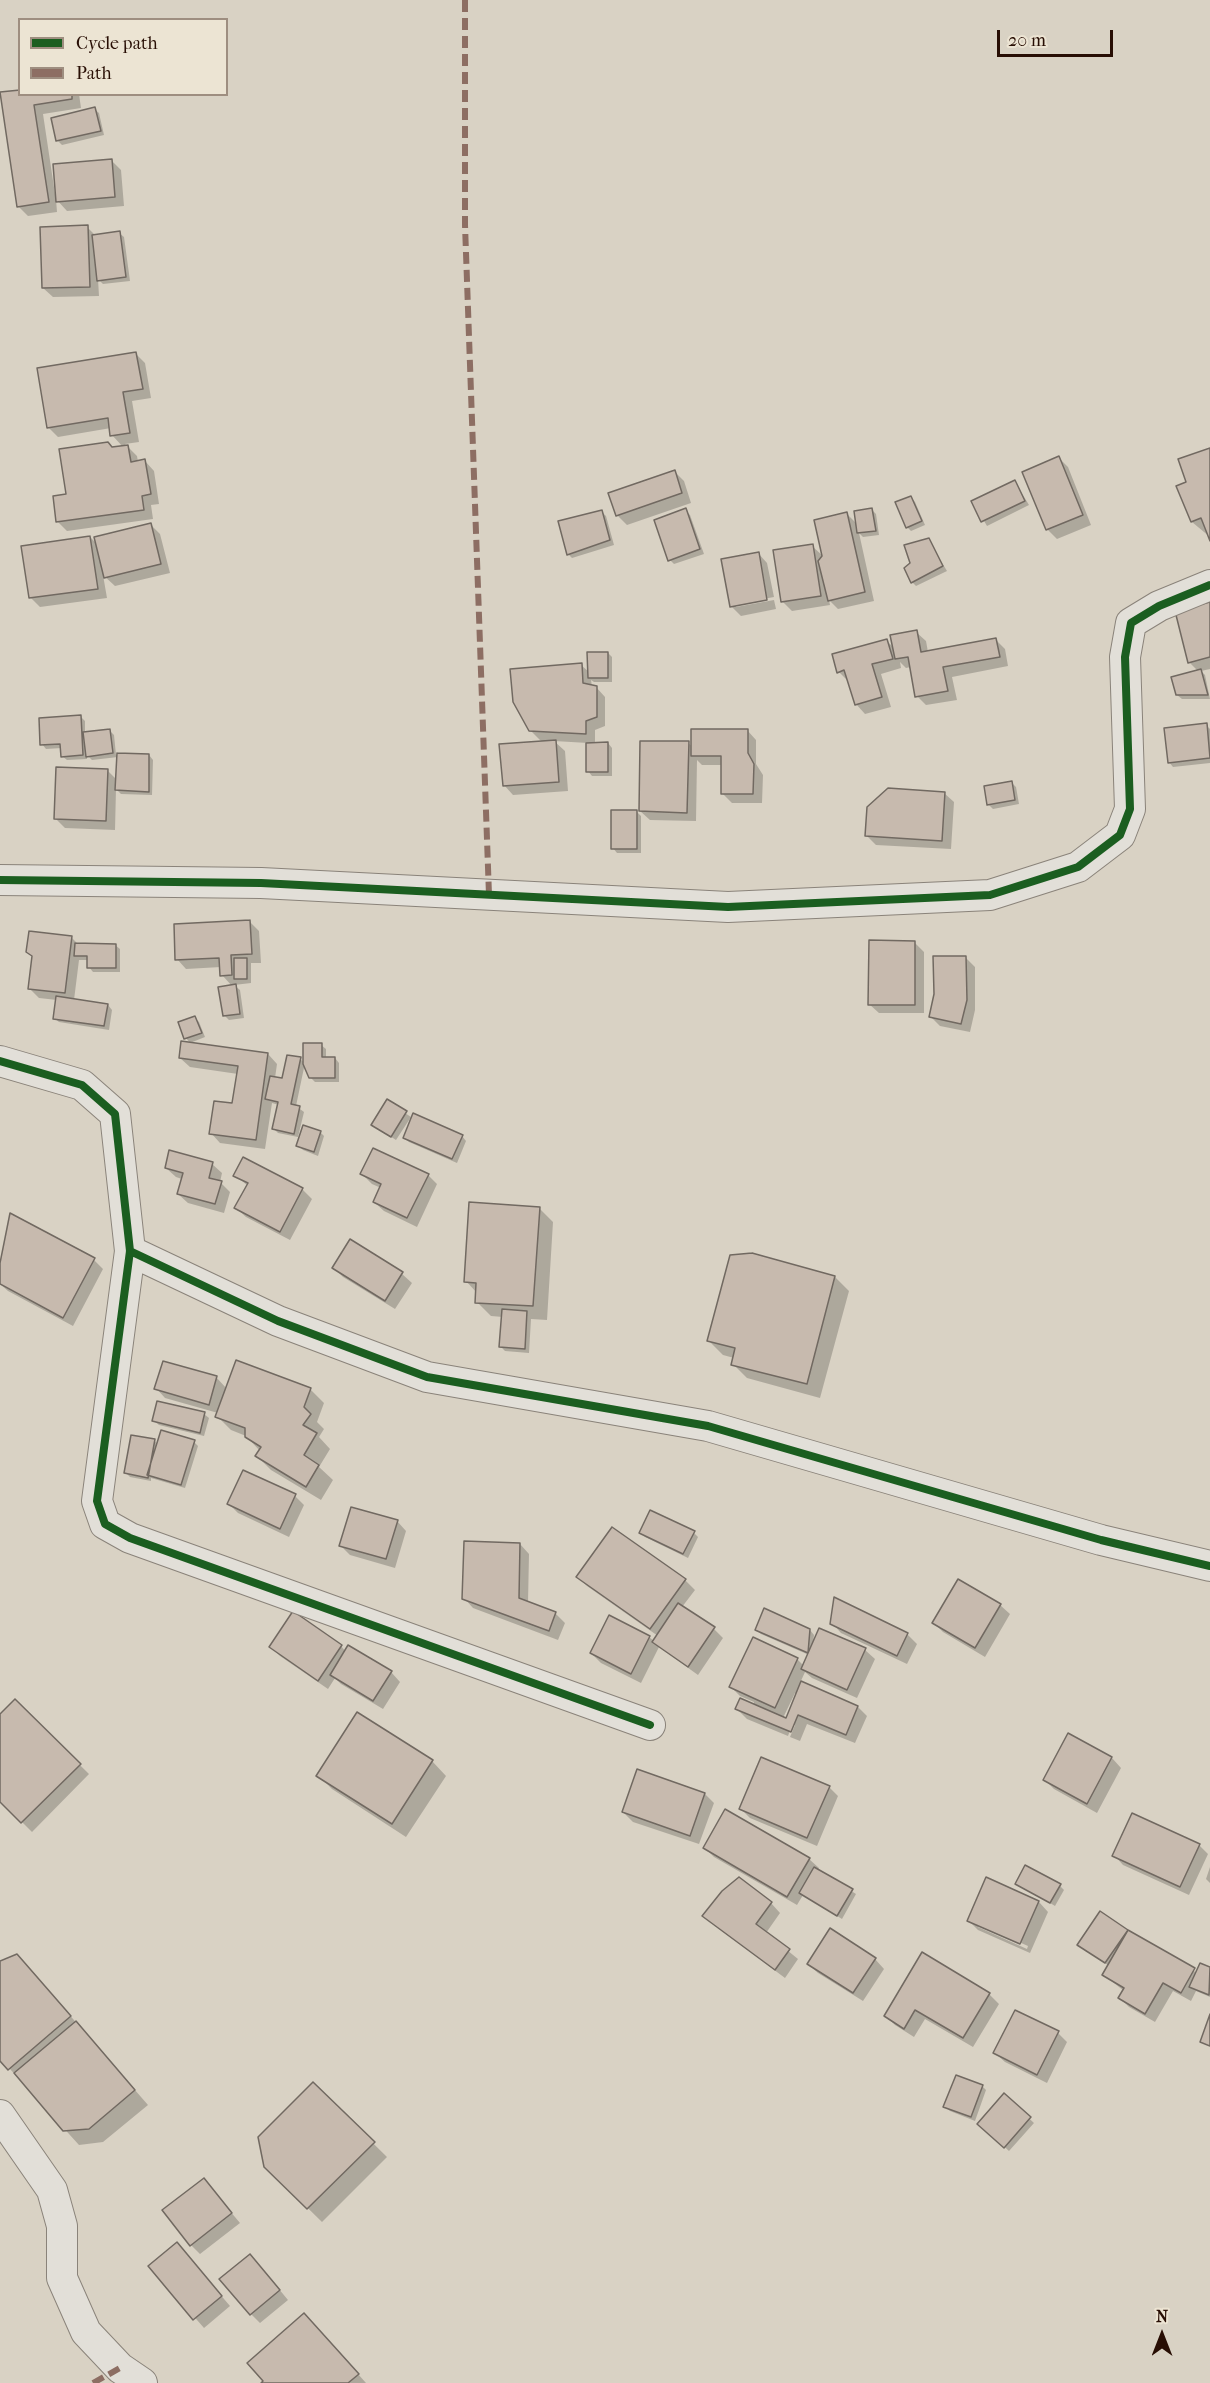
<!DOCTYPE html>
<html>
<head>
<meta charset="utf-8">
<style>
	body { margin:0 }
	#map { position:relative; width:1210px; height:2383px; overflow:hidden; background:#d9d2c4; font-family:"IM FELL French Canon",serif }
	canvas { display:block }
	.legend { position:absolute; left:18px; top:18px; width:210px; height:78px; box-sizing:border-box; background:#ece4d3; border:2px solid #9e8e80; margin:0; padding:8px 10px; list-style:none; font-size:18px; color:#280e04 }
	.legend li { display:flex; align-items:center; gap:12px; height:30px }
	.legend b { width:30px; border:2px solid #9e8e80 }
	.north { position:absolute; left:1132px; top:2305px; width:60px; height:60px; -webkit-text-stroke:4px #ece4d3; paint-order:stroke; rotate:0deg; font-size:16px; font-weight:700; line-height:24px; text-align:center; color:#280e04 }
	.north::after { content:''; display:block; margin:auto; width:21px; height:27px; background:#280e04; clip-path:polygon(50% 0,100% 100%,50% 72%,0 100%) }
	.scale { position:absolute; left:997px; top:30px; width:116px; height:27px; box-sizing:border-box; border:3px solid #280e04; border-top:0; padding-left:8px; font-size:18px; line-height:21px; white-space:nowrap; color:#280e04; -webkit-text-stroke:4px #ece4d3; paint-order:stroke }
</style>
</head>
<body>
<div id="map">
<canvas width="1210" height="2383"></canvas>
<ul class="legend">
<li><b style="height:8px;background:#1b5e20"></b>Cycle path</li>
<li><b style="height:8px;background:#8d6e63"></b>Path</li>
</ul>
<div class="north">N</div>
<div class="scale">20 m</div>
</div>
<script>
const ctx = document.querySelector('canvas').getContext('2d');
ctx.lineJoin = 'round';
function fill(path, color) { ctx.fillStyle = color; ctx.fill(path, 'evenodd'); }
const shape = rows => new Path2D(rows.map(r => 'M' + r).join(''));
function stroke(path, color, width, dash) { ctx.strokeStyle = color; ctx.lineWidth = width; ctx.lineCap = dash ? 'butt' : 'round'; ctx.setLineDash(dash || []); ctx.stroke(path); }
fill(shape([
	[20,94,79,94,81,108,43,114,55,194,112,161,121,170,124,206,67,211,56,199,57,212,28,216,18,206],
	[94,109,99,113,104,135,62,145,58,141,52,119],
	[87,227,96,236,119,233,124,237,130,281,103,284,98,279,99,296,53,297,43,288],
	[136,354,145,363,151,398,132,401,139,442,125,444,137,456,138,462,145,461,154,471,159,504,151,505,153,519,67,531,58,522,68,495,113,449,123,447,112,435,111,428,58,437,49,428],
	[1210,449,1210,537,1192,522,1188,483],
	[1059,458,1068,467,1091,525,1057,539,1047,529],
	[674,471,684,481,691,503,627,525,617,515],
	[1015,482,1029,505,987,526,973,502],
	[911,497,915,502,925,525,911,531,907,527],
	[685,510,690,515,704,554,674,564,670,560],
	[872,510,876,514,879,535,863,537,859,533,874,601,838,609,829,600,830,605,792,611,782,601,812,546,824,557,847,514,857,524],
	[601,511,606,516,614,545,572,558,568,554],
	[151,525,160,534,170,573,115,586,103,575,107,598,40,607,30,597,90,537,98,545],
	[928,540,947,571,916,586,912,582],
	[758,553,767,563,774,597,736,604,736,607,774,600,776,609,741,616,731,606],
	[1210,604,1210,669,1201,671,1205,675,1210,699,1182,699,1177,695,1198,671,1189,662],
	[916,632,926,641,928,652,995,639,1005,649,1008,666,952,677,957,700,926,705,917,696,911,667,906,668,900,662,901,668,881,674,891,707,865,714,856,704,848,681,839,672,887,641,894,648],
	[608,653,612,657,612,682,594,682,591,680,592,686,596,687,605,697,605,726,595,730,595,744,608,743,612,748,612,776,592,776,588,771,588,743,554,741,565,751,568,791,513,795,504,785,542,742,530,730,581,665,589,672],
	[80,716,85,721,85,734,110,731,114,735,116,755,149,755,153,760,152,795,121,794,116,789,115,830,65,828,55,818,107,770,117,780,118,757,92,760,87,755,87,759,67,760,62,756,62,748,46,749,42,744],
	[1206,725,1210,729,1210,763,1173,767,1169,762],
	[747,730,756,740,756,764,763,775,762,803,732,803,722,793,722,765,702,765,697,760,696,821,650,820,640,811,688,743,693,747],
	[1011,782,1016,787,1019,804,993,809,988,804],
	[944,793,954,802,951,849,876,845,866,835],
	[636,811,641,816,641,853,617,853,613,848],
	[250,922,259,931,261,963,251,963,251,983,234,985,240,990,244,1018,229,1020,224,1015,232,986,222,975,221,967,186,969,177,959],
	[71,937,78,944,115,945,120,949,120,972,93,972,89,967,89,960,79,960,74,1000,108,1005,112,1010,109,1030,59,1022,54,1018,57,1000,39,998,30,989,33,957],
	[914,942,924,952,924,1013,879,1013,869,1004],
	[965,957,975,967,975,1010,970,1032,940,1026,930,1016],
	[195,1018,199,1022,205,1037,190,1043,186,1038],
	[321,1045,326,1049,326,1058,335,1058,339,1063,339,1082,315,1082,310,1077],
	[268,1054,277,1064,275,1078,284,1080,300,1059,305,1063,296,1106,304,1112,298,1137,278,1133,274,1129,279,1105,272,1103,265,1149,220,1143,211,1133,234,1104,238,1074,190,1067,180,1058],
	[387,1101,411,1117,396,1140,373,1125],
	[320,1132,324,1136,318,1156,303,1150,298,1145],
	[462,1136,466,1141,457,1163,409,1142,404,1137],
	[243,1159,303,1190,312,1199,290,1240,246,1217,236,1208,248,1186,235,1175],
	[212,1164,222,1173,220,1182,230,1192,224,1213,188,1203,178,1194,182,1179,176,1177,166,1168],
	[362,1174,428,1175,437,1184,417,1227,384,1211,374,1202,381,1188,372,1184],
	[539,1208,553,1222,547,1320,531,1319,529,1353,505,1351,501,1347,503,1317,491,1316,477,1302,477,1293,466,1281],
	[350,1241,402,1274,412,1283,395,1309,343,1277,334,1268],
	[94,1260,103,1269,73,1326,8,1291,0,1284,0,1271],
	[835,1277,849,1291,820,1398,747,1378,733,1364,734,1358,723,1355,709,1341],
	[216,1377,227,1389,310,1389,324,1403,317,1422,324,1429,319,1437,330,1449,319,1467,333,1480,321,1500,271,1470,257,1456,260,1451,246,1436,231,1430,217,1416,218,1413,165,1398,156,1388],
	[204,1414,209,1418,204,1436,159,1425,154,1421],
	[154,1440,158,1445,194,1442,198,1446,185,1488,151,1478,151,1481,130,1477,126,1473],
	[295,1496,304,1505,289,1537,238,1513,229,1504],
	[397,1521,406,1531,395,1568,350,1555,341,1546],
	[612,1529,685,1580,695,1590,682,1607,714,1629,723,1638,698,1675,659,1647,641,1683,601,1663,591,1653,649,1637,654,1641,658,1636,587,1586,578,1577],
	[641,1532,694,1533,698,1537,688,1558,645,1537],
	[520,1544,529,1554,528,1603,555,1613,565,1623,558,1640,473,1608,464,1598],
	[835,1600,907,1634,917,1644,907,1664,841,1633,832,1623],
	[1000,1605,1010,1614,985,1657,943,1632,934,1623],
	[756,1630,810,1630,814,1635,813,1644,865,1650,875,1659,857,1698,812,1678,805,1672,800,1683,858,1707,867,1716,855,1743,807,1724,800,1741,790,1737,795,1725,792,1725,788,1736,747,1719,737,1709,753,1705,754,1702,740,1696,731,1687,797,1659,804,1666,809,1655,761,1634],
	[795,1693,798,1694,787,1720,783,1718],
	[341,1646,346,1652,391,1672,400,1682,383,1709,341,1684,335,1678,328,1689,280,1656,271,1647],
	[15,1701,89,1774,32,1832,0,1800,0,1716],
	[1069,1735,1112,1758,1121,1768,1097,1813,1054,1789,1045,1780],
	[432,1761,446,1776,406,1837,332,1789,318,1775],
	[829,1787,838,1796,817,1846,750,1818,740,1808],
	[705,1794,714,1803,699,1844,633,1822,623,1812],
	[1199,1845,1208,1854,1189,1895,1123,1865,1114,1855],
	[705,1848,809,1859,819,1868,818,1870,856,1894,842,1919,803,1895,797,1905,714,1857],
	[1210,1867,1210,1883,1206,1879],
	[987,1879,1039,1902,1048,1912,1030,1953,978,1930,968,1920],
	[978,1924,1028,1946,1027,1949,978,1927],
	[1017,1883,1060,1886,1064,1890,1055,1906],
	[771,1903,780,1913,766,1933,798,1959,785,1978,714,1925,704,1916],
	[1100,1913,1197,1973,1201,1965,1210,1969,1210,1997,1196,1991,1191,2001,1173,1991,1155,2022,1129,2007,1120,1998,1124,1991,1104,1975,1109,1966,1079,1945],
	[923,1954,989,1994,999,2004,973,2047,925,2019,914,2037,895,2025,886,2016],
	[875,1959,884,1969,863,2001,818,1973,808,1964],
	[0,1963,26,1965,148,2105,103,2142,79,2145,0,2058],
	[1058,2033,1067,2042,1047,2083,1005,2062,995,2053],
	[313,2084,387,2157,322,2222,266,2167],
	[982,2086,986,2090,975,2121,950,2111,945,2107],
	[1004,2095,1034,2123,1009,2151,979,2123],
	[204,2180,240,2223,200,2254,191,2245],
	[177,2244,230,2306,204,2328,150,2266],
	[259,2265,288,2300,260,2323,251,2314],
	[318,2329,366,2383,263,2383]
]), '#0003');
const building = shape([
	[20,90,20,94,72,94,72,99,34,105,49,202,17,207,0,92,20,90],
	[95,107,101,131,56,141,51,118,95,107],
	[112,159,115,197,56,202,53,164,112,159],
	[88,225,90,287,42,288,40,227,88,225],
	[120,231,126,277,97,281,92,235,120,231],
	[136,352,143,389,123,392,130,433,110,436,108,418,47,428,37,368,136,352],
	[108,442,112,447,128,445,131,462,145,459,151,494,142,496,144,510,56,522,53,496,66,494,59,449,108,442],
	[1210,448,1210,541,1201,518,1191,522,1176,486,1186,482,1178,459,1210,448],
	[1059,456,1083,515,1046,530,1022,472,1059,456],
	[675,470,682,493,616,516,608,493,675,470],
	[1015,480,1025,501,981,522,971,501,1015,480],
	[911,496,922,521,906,528,895,502,911,496],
	[686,508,700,549,668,561,654,520,686,508],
	[872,508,876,531,857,533,854,511,872,508],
	[602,510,610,540,567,555,558,521,602,510],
	[847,512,865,592,828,601,818,561,822,556,814,520,847,512],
	[151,523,161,564,104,578,94,537,151,523],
	[90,536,98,589,29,598,21,546,90,536],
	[929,538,943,566,911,583,904,568,910,563,904,545,929,538],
	[813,544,821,596,781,602,773,550,813,544],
	[759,552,767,600,730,607,721,559,759,552],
	[1210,602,1210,657,1188,663,1175,611,1210,602],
	[917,630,921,652,996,638,1000,657,943,667,948,691,915,697,908,657,895,659,890,635,917,630],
	[887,639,893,659,872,664,882,697,855,705,844,670,837,673,832,654,887,639],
	[587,652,608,652,608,678,588,678,587,652],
	[582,663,583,683,597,686,597,717,586,721,586,734,529,731,513,702,510,669,582,663],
	[1201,669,1208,695,1176,695,1171,677,1201,669],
	[81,715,83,755,61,757,60,744,40,745,39,718,81,715],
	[1207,723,1210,758,1168,763,1164,728,1207,723],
	[110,729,113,753,86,757,83,732,110,729],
	[691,729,748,729,748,753,754,764,753,794,721,794,721,756,691,756,691,729],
	[556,740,559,782,503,786,499,744,556,740],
	[640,741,689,741,687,813,639,811,640,741],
	[608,742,608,772,586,772,586,743,608,742],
	[117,753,149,754,149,792,115,790,117,753],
	[56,767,108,769,106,821,54,819,56,767],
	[1012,781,1015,800,987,805,984,786,1012,781],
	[888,788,945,792,942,841,865,836,867,807,888,788],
	[611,810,637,810,637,849,611,849,611,810],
	[250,920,252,954,231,955,232,975,220,976,219,958,175,960,174,924,250,920],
	[29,931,72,936,65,993,28,989,32,956,26,952,29,931],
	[869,940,915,941,915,1005,868,1005,869,940],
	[75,943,116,944,116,968,87,968,87,956,74,956,75,943],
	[933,956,966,956,967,1000,961,1024,929,1017,934,994,933,956],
	[234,958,247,958,247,979,234,979,234,958],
	[236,984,240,1014,223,1016,218,987,236,984],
	[56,996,108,1004,104,1026,53,1019,56,996],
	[195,1016,202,1033,184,1039,178,1022,195,1016],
	[181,1041,268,1053,256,1140,209,1134,214,1101,232,1103,238,1066,179,1058,181,1041],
	[303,1043,322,1043,322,1057,335,1057,335,1078,309,1078,303,1064,303,1043],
	[287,1055,301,1057,291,1104,300,1106,294,1134,272,1129,278,1102,265,1099,270,1076,282,1078,287,1055],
	[387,1099,407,1111,391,1137,371,1125,387,1099],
	[413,1113,463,1135,452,1159,403,1138,413,1113],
	[303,1125,321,1131,314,1152,296,1146,303,1125],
	[373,1148,429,1174,407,1218,373,1202,381,1184,360,1174,373,1148],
	[169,1150,213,1162,209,1178,222,1181,215,1204,177,1194,183,1173,165,1168,169,1150],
	[243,1157,303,1188,280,1232,234,1208,248,1183,233,1176,243,1157],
	[469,1202,540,1207,533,1306,475,1303,476,1283,464,1282,469,1202],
	[10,1213,95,1258,63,1318,0,1284,0,1263,10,1213],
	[350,1239,403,1272,385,1301,332,1268,350,1239],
	[752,1253,835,1276,807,1384,731,1365,735,1348,707,1341,730,1255,752,1253],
	[502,1309,527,1311,525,1349,499,1347,502,1309],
	[236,1360,311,1388,304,1407,311,1414,303,1425,317,1433,304,1455,319,1465,306,1487,255,1456,261,1447,245,1437,245,1428,215,1417,236,1360],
	[163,1361,217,1376,209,1405,154,1389,163,1361],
	[157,1401,205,1412,200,1433,152,1421,157,1401],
	[161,1430,195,1440,181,1485,147,1475,161,1430],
	[131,1435,155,1439,148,1478,124,1473,131,1435],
	[243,1470,296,1494,280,1529,227,1504,243,1470],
	[351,1507,398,1520,386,1559,339,1546,351,1507],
	[650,1510,695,1531,683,1554,639,1533,650,1510],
	[612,1527,686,1579,650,1629,576,1577,612,1527],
	[464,1541,520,1543,519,1598,556,1612,549,1631,462,1599,464,1541],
	[958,1579,1001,1604,975,1648,932,1623,958,1579],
	[834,1597,908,1633,897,1656,830,1624,834,1597],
	[678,1603,715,1627,688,1667,652,1642,678,1603],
	[764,1608,810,1629,808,1653,755,1630,764,1608],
	[293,1611,342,1645,318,1681,269,1647,293,1611],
	[609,1615,650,1636,631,1674,590,1653,609,1615],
	[819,1628,866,1648,847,1690,801,1669,819,1628],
	[753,1637,798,1658,775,1708,729,1687,753,1637],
	[348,1645,392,1671,373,1701,330,1675,348,1645],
	[801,1681,858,1706,846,1735,798,1715,791,1732,735,1709,740,1698,786,1718,801,1681],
	[15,1699,81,1764,21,1823,0,1802,0,1714,15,1699],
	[357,1712,433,1760,392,1824,316,1776,357,1712],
	[1068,1733,1112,1757,1087,1804,1043,1780,1068,1733],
	[761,1757,830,1786,807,1838,739,1809,761,1757],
	[637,1769,705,1793,690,1836,622,1812,637,1769],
	[725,1809,810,1858,787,1897,703,1848,725,1809],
	[1132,1813,1200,1844,1180,1887,1112,1856,1132,1813],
	[1025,1865,1061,1884,1050,1903,1015,1884,1025,1865],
	[814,1867,853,1889,837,1916,799,1893,814,1867],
	[739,1877,772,1902,756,1924,790,1949,775,1970,702,1916,722,1891,739,1877],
	[986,1877,1039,1901,1020,1944,967,1921,986,1877],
	[1100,1911,1128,1930,1105,1963,1077,1945,1100,1911],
	[830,1928,876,1958,853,1993,807,1964,830,1928],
	[1128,1930,1195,1968,1181,1993,1163,1983,1145,2014,1118,1998,1124,1988,1102,1975,1128,1930],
	[922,1952,990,1993,963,2038,915,2010,904,2029,884,2016,922,1952],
	[17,1954,71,2016,8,2070,0,2061,0,1961,17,1954],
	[1200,1963,1210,1967,1209,1995,1189,1987,1200,1963],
	[1015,2010,1059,2031,1037,2075,993,2053,1015,2010],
	[1210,2014,1210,2046,1200,2042,1210,2014],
	[76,2021,135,2090,89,2129,63,2131,14,2073,76,2021],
	[956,2075,983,2085,971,2117,943,2107,956,2075],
	[313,2082,375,2142,307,2209,264,2167,258,2137,313,2082],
	[1004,2093,1031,2117,1004,2148,977,2124,1004,2093],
	[204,2178,232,2213,190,2246,162,2210,204,2178],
	[177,2242,222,2296,193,2320,148,2266,177,2242],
	[250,2254,280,2290,250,2315,219,2279,250,2254],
	[304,2313,359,2374,348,2383,261,2383,263,2381,247,2363,304,2313]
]);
fill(building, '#c7baae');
stroke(building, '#716961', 1.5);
const minor = shape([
	[0,880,261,883,728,907,990,895,1078,867,1120,835,1130,809,1125,657,1131,623,1159,606,1210,585],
	[0,1061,82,1085,115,1114,130,1251,97,1501,105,1524,130,1538,650,1725],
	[130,1251,278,1321,427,1377,708,1426,1101,1540,1210,1566],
	[0,2115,52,2190,62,2226,62,2278,86,2332,120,2368,142,2383]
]);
stroke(minor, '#8a837a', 32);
stroke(minor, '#e2dfd8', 30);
stroke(shape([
	[465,0,465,225,489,895],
	[93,2383,120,2368]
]), '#8d6e63', 6, [12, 6]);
stroke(shape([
	[0,880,261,883,728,907,990,895,1078,867,1120,835,1130,809,1125,657,1131,623,1159,606,1210,585],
	[0,1061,82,1085,115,1114,130,1251,97,1501,105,1524,130,1538,650,1725],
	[130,1251,278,1321,427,1377,708,1426,1101,1540,1210,1566]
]), '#1b5e20', 8);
</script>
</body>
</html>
